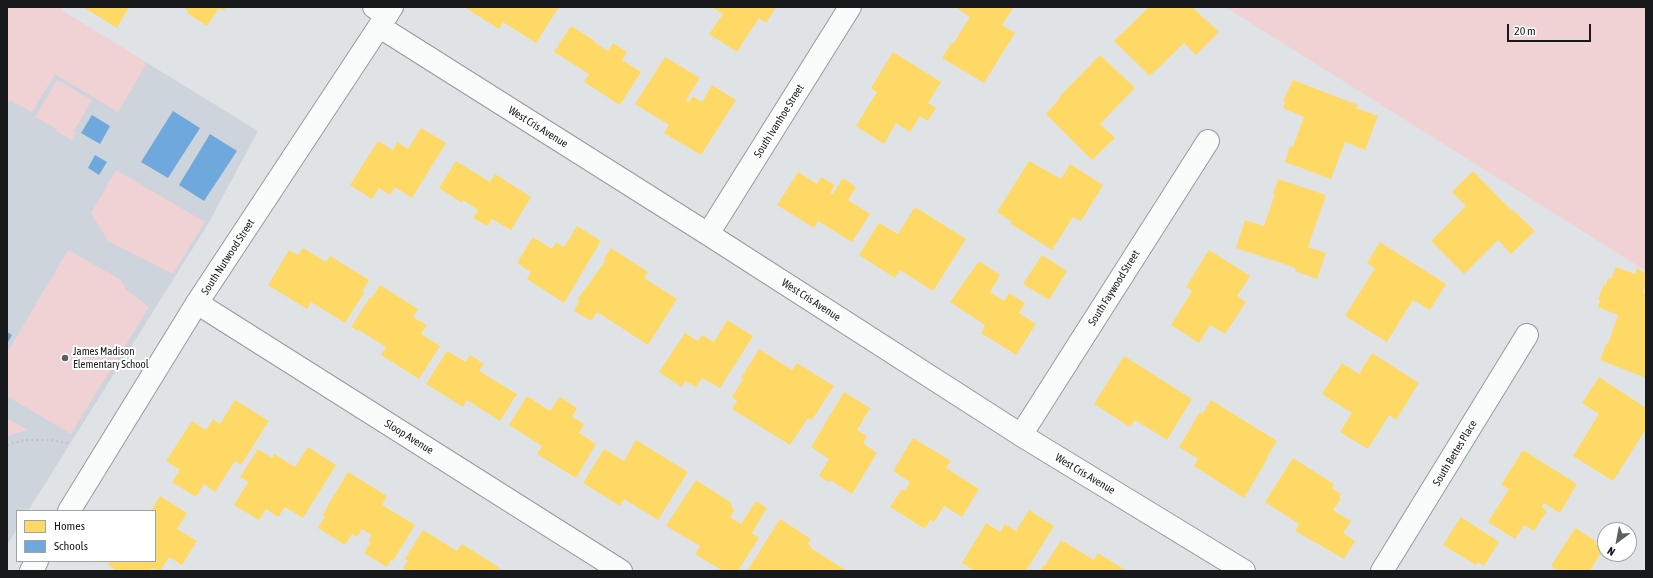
<!DOCTYPE html>
<html>
<head>
<meta charset="utf-8">
<style>
	body { margin:0 }
	#map { position:relative; width:1653px; height:578px; overflow:hidden; background:#e0e3e6; font-family:"Asap Condensed",sans-serif }
	canvas { display:block }
	.frame { position:absolute; inset:0; border:8px solid #17191b; pointer-events:none }
	.legend { position:absolute; left:16px; top:510px; width:140px; height:52px; box-sizing:border-box; background:#fff; border:1px solid #a2a3a4; margin:0; padding:5px 7px; list-style:none; font-size:12px; color:#17191b }
	.legend li { display:flex; align-items:center; gap:8px; height:20px }
	.legend b { width:20px; border:1px solid #a2a3a4 }
	.north { position:absolute; left:1597px; top:522px; width:40px; height:40px; box-sizing:border-box; background:#fff; border:1px solid #a2a3a4; border-radius:50%; rotate:212deg; font-size:11px; font-weight:700; line-height:16px; text-align:center; color:#17191b }
	.north::after { content:''; display:block; margin:auto; width:14px; height:18px; background:#5d6062; clip-path:polygon(50% 0,100% 100%,50% 72%,0 100%) }
	.scale { position:absolute; left:1507px; top:24px; width:84px; height:18px; box-sizing:border-box; border:2px solid #17191b; border-top:0; padding-left:5px; font-size:12px; line-height:14px; white-space:nowrap; color:#17191b; -webkit-text-stroke:3px #fff; paint-order:stroke }
</style>
</head>
<body>
<div id="map">
<canvas width="1653" height="578"></canvas>
<div class="frame"></div>
<ul class="legend">
<li><b style="height:11px;background:#ffd966"></b>Homes</li>
<li><b style="height:11px;background:#6fa8dc"></b>Schools</li>
</ul>
<div class="north">N</div>
<div class="scale">20 m</div>
</div>
<script>
const ctx = document.querySelector('canvas').getContext('2d');
ctx.lineJoin = 'round';
function fill(path, color) { ctx.fillStyle = color; ctx.fill(path, 'evenodd'); }
const shape = rows => new Path2D(rows.map(r => 'M' + r).join(''));
function stroke(path, color, width, dash) { ctx.strokeStyle = color; ctx.lineWidth = width; ctx.lineCap = dash ? 'butt' : 'round'; ctx.setLineDash(dash || []); ctx.stroke(path); }
function write(font, color, halo, rows, align = 'center') {
  ctx.font = font + ' "Asap Condensed",sans-serif'; ctx.lineWidth = 4; ctx.setLineDash([]); ctx.textBaseline = 'middle'; ctx.strokeStyle = halo; ctx.fillStyle = color; for (const [text, x, y, turn = 0] of rows) {
    ctx.save(); ctx.translate(x, y); ctx.rotate((+turn || 0) * Math.PI / 180); ctx.textAlign = isNaN(turn) ? turn : align; if (halo) ctx.strokeText(text, 0, 0); ctx.fillText(text, 0, 0); ctx.restore();
  }
}
fill(shape([
	[7,7,63,7,61,10,258,131,208,224,28,511,17,511,17,529,7,545]
]), '#ced4db');
fill(shape([
	[7,7,63,7,61,10,147,63,118,112,55,74,32,112,10,100,7,104],
	[1225,7,1646,7,1646,271],
	[57,80,92,100,74,131,76,133,72,140,56,131,57,129,35,117],
	[116,170,205,222,173,274,108,241,91,213],
	[68,250,121,280,126,290,149,307,71,434,7,396,7,353],
	[7,418,27,430,7,436]
]), '#f0d2d5');
fill(shape([
	[83,7,129,7,117,28],
	[183,7,226,7,224,11,219,8,207,26,187,13,188,11],
	[464,7,559,7,536,43,503,22,499,29],
	[712,7,776,7,766,23,759,18,737,52,709,34,723,14],
	[955,7,1013,8,1002,25,1015,33,984,83,942,58,951,43,953,44,970,17],
	[1149,7,1192,7,1219,32,1196,55,1184,43,1150,76,1114,41],
	[571,26,595,41,594,42,608,51,613,43,627,52,622,60,641,72,620,105,584,82,589,74,554,52],
	[893,52,941,82,928,103,936,108,928,121,920,116,910,132,896,123,884,144,856,126,877,92,871,88],
	[1100,55,1135,88,1100,124,1115,138,1092,160,1046,114,1060,98,1059,97],
	[665,57,700,78,686,100,689,102,693,96,702,102,712,85,736,100,701,155,664,133,669,125,635,104],
	[1293,80,1358,105,1356,108,1378,116,1365,150,1345,142,1331,179,1285,162,1290,146,1293,147,1304,117,1283,108,1285,101,1283,101],
	[421,128,446,143,412,198,395,187,390,195,379,188,372,199,350,185,378,141,393,150,397,142,408,149],
	[456,161,490,182,495,174,531,197,511,230,492,219,487,226,473,218,478,210,463,200,462,203,439,188],
	[1029,161,1061,179,1070,164,1103,185,1081,221,1073,217,1052,250,1011,224,1012,222,997,212],
	[1473,171,1512,211,1513,210,1535,231,1511,254,1498,240,1464,274,1431,241,1466,206,1452,192],
	[798,172,817,184,821,177,835,185,830,193,833,194,843,178,856,187,848,200,870,214,852,242,818,221,814,228,777,205],
	[1278,179,1326,195,1308,247,1326,253,1317,279,1295,271,1296,268,1236,248,1245,220,1264,226,1275,194,1273,194],
	[915,207,966,239,933,291,900,270,895,278,859,255,879,223,898,234],
	[577,226,601,241,564,303,527,279,531,272,517,263,533,237,552,249,556,242,564,247],
	[1380,242,1446,284,1430,310,1413,300,1387,342,1345,316,1375,268,1367,263],
	[303,248,326,262,330,256,369,280,362,292,364,293,345,323,311,302,307,309,268,285,289,250,298,255],
	[611,248,648,272,644,278,677,299,648,345,597,312,591,321,574,311,579,301,577,300,606,260,604,259],
	[1209,250,1250,276,1237,296,1246,302,1225,334,1210,325,1199,343,1171,325,1192,291,1186,287],
	[1042,255,1067,271,1049,300,1023,284],
	[979,261,1000,275,990,292,1004,301,1009,293,1025,303,1019,313,1036,324,1016,355,981,333,985,325,950,302],
	[1616,267,1635,274,1637,268,1646,274,1646,284,1643,292,1646,293,1646,378,1600,360,1606,344,1608,344,1618,315,1598,307,1600,300,1598,299,1604,284,1606,285,1608,278,1611,279],
	[380,285,418,309,413,317,427,325,421,334,440,346,419,379,381,355,386,347,359,330,358,331,351,327,370,297,372,298],
	[727,320,753,336,720,388,702,378,696,387,685,381,682,387,659,372,685,333,698,341,702,335,714,342],
	[759,349,792,370,797,363,834,386,812,420,808,418,790,445,732,409,737,401,732,397,743,379,741,378],
	[447,351,466,362,470,355,484,364,479,371,517,394,500,421,467,400,463,407,426,384],
	[1372,353,1419,383,1396,420,1389,415,1368,449,1340,432,1352,413,1322,394,1342,363,1359,374],
	[1124,356,1192,399,1167,440,1135,420,1130,427,1094,404],
	[1599,377,1646,408,1646,429,1613,481,1573,456,1599,414,1582,403],
	[844,392,870,408,857,430,867,436,863,443,877,453,852,494,830,480,829,482,819,476,829,459,811,447],
	[527,396,550,411,560,397,577,408,572,417,584,424,579,433,596,444,576,478,537,454,542,446,509,425],
	[235,400,269,421,241,465,235,461,215,492,204,484,196,497,172,482,180,470,166,461,192,421,206,430,213,419,220,424],
	[1211,400,1277,441,1267,457,1268,458,1244,498,1194,466,1198,459,1179,447,1200,412,1202,414],
	[913,438,951,461,946,468,979,489,962,517,944,506,934,522,930,520,925,529,890,507,902,489,905,491,910,482,893,471],
	[636,440,688,472,658,520,624,499,620,506,583,483,604,449,624,461],
	[308,447,336,465,303,518,285,507,278,517,266,509,259,520,234,505,248,482,240,477,258,449,272,458,274,454,295,467],
	[1523,450,1577,484,1560,513,1544,503,1542,507,1547,511,1534,531,1524,525,1515,539,1488,522,1509,489,1501,485],
	[1293,458,1334,484,1332,488,1341,494,1339,498,1341,499,1333,510,1351,521,1343,533,1355,541,1344,559,1295,531,1299,524,1265,502],
	[348,472,387,496,382,505,415,525,393,561,391,560,387,567,364,553,371,542,368,541,372,535,362,529,357,537,352,534,345,545,318,528,325,516,323,515,327,507],
	[696,480,730,502,734,511,730,517,741,524,756,501,767,508,752,533,759,538,738,571,723,571,695,554,700,546,666,526],
	[160,496,187,513,177,529,197,541,182,565,169,557,160,571,152,568,150,571,118,571,108,565,110,561,155,561,155,511,151,511],
	[1029,510,1054,526,1026,571,975,571,962,563,986,523,1000,532,1005,524,1016,531],
	[1461,517,1499,542,1484,566,1478,562,1476,565,1443,545],
	[780,519,811,539,808,543,812,549,847,571,747,571],
	[1575,528,1596,541,1595,544,1603,549,1590,571,1559,571,1551,566],
	[423,530,457,551,462,544,500,568,498,571,407,571,403,568,408,560,405,559],
	[1061,540,1094,560,1098,553,1127,571,1040,571,1044,565,1045,566]
]), '#ffd966');
fill(shape([
	[173,111,200,128,168,178,141,162],
	[92,115,110,126,100,144,81,133],
	[210,134,237,151,204,201,179,185],
	[95,155,107,162,99,175,88,168],
	[7,332,12,335,7,344]
]), '#6fa8dc');
const minor = shape([
	[374,7,387,15],
	[380,27,708,234,1021,435,1244,571],
	[708,234,850,7],
	[197,303,621,571],
	[1021,435,1208,141],
	[1382,571,1527,335]
]);
const tertiary = shape([
	[69,511,197,303,392,7],
	[31,571,37,561]
]);
stroke(minor, '#97999b', 24);
stroke(tertiary, '#97999b', 24);
stroke(shape([
	[7,445,25,440,53,440,70,444]
]), '#c3c3c4', 2.5, [2, 3]);
stroke(minor, '#fafbfb', 22);
stroke(tertiary, '#fafbfb', 22);
for (const [x, y, r, color] of [
	[65,358,4,"#5d6062"]
]) { const dot = new Path2D(); dot.arc(x, y, r, 0, 2 * Math.PI); ctx.fillStyle = color; ctx.fill(dot); stroke(dot, '#fff', 1.5); }
write('11px', '#17191b', '#fff', [
	["South Ivanhoe Street",779,121,-58],
	["West Cris Avenue",538,127,32],
	["South Nutwood Street",228,257,-57],
	["South Faywood Street",1114,288,-58],
	["West Cris Avenue",811,300,33],
	["Sloop Avenue",409,437,32],
	["South Bettes Place",1455,453,-59],
	["West Cris Avenue",1085,474,31]
]);
write('11px', '#17191b', '#fff', [
	["James Madison",73,352],
	["Elementary School",73,365]
], 'left');
</script>
</body>
</html>
